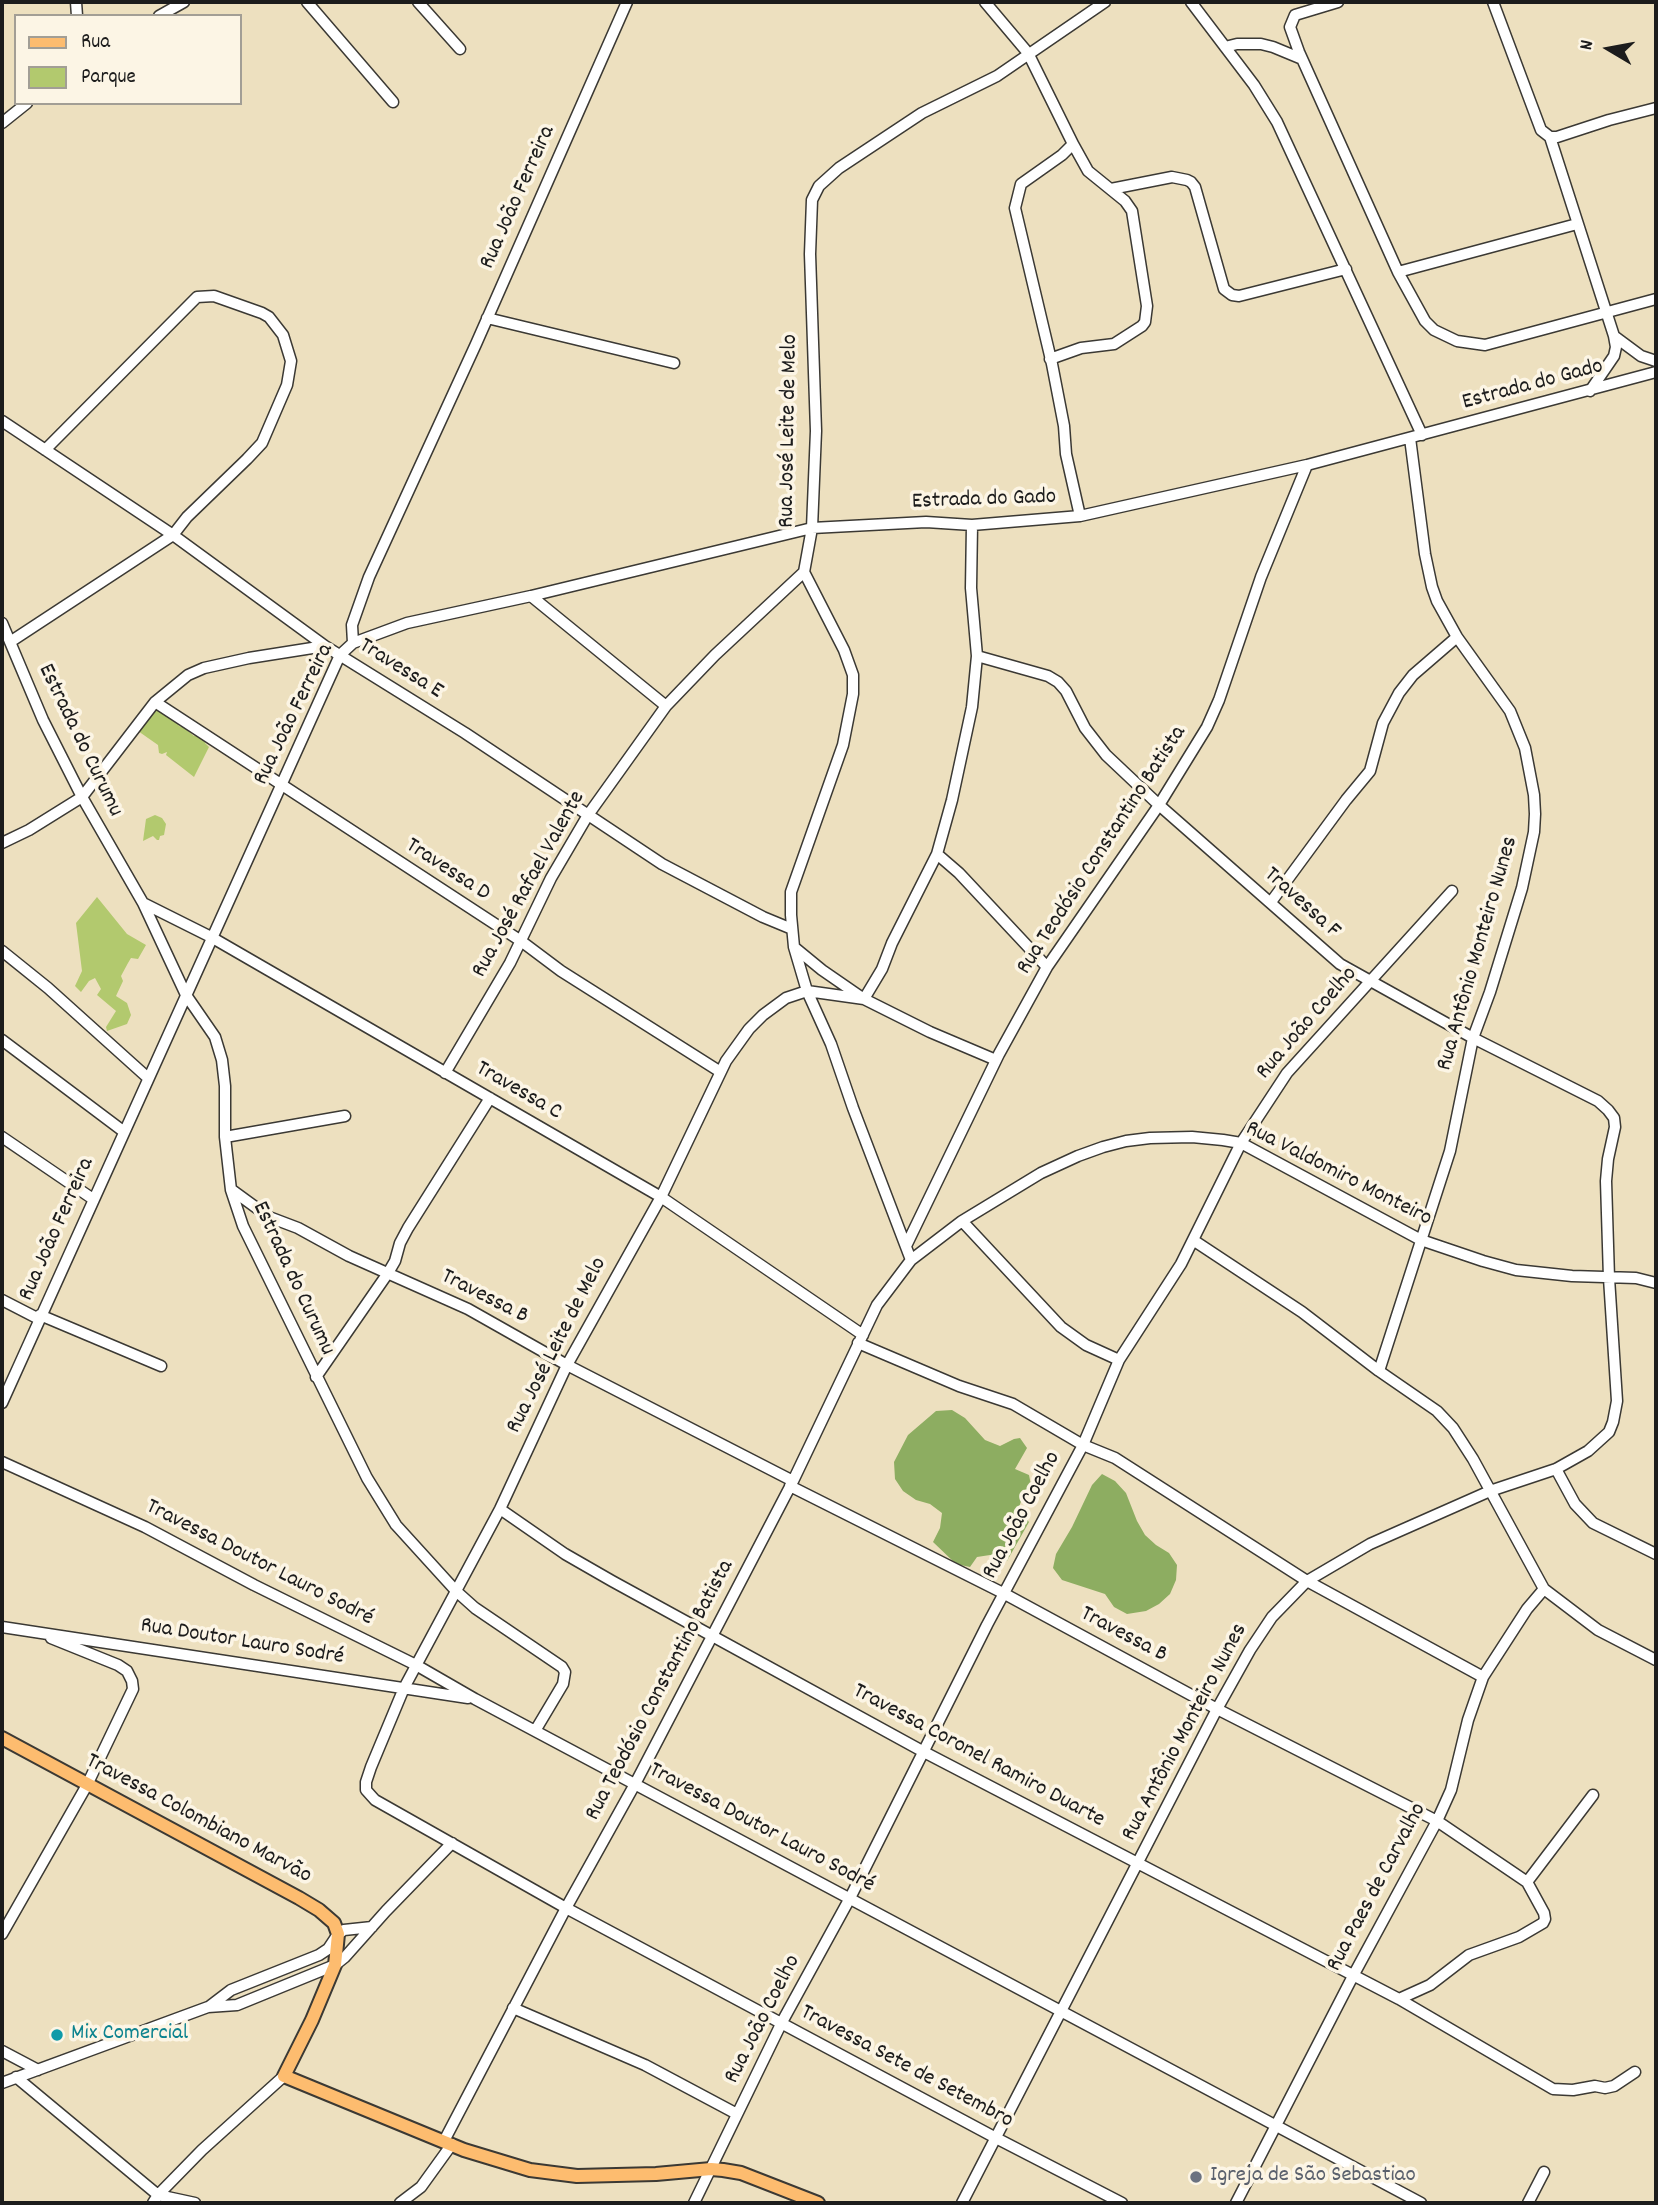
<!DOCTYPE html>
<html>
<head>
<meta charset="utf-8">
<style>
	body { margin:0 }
	#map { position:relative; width:1658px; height:2205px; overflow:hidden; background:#ede0bf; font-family:Dekko,sans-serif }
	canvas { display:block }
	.frame { position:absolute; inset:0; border:4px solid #1c1c1c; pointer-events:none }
	.legend { position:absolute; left:14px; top:14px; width:228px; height:91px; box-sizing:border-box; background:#fcf5e5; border:2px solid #a29e95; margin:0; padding:9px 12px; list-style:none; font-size:21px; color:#1c1c1c }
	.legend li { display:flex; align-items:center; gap:14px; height:35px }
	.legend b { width:35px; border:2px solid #a29e95 }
	.north { position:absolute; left:1574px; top:14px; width:70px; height:70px; -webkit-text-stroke:5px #fcf5e5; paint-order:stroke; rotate:280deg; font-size:19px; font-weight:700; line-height:28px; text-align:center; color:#1c1c1c }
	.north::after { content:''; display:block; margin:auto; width:24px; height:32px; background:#1c1c1c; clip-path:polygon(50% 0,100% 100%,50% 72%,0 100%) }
</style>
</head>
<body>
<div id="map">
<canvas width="1658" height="2205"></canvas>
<div class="frame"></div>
<ul class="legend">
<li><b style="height:9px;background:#fdbc6f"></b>Rua</li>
<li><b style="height:19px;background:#b2c96e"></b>Parque</li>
</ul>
<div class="north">N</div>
</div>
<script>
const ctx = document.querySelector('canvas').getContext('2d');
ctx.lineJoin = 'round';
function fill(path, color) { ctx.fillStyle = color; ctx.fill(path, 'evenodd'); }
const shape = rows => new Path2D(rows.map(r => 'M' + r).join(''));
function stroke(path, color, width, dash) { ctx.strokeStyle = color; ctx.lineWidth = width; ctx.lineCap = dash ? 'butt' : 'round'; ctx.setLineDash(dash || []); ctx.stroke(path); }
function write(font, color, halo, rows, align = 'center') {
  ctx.font = font + ' Dekko,sans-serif'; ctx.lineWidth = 7; ctx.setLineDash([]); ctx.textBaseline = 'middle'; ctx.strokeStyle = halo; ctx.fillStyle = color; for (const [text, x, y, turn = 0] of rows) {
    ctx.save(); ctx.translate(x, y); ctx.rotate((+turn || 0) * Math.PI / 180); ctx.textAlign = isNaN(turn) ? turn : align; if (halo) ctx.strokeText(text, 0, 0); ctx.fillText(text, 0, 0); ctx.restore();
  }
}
fill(shape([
	[156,708,176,720,179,726,183,727,194,736,198,733,206,738,205,743,209,747,194,777,166,755,167,752,162,754,159,753,158,745,138,731],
	[155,815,162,818,166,824,164,835,160,836,159,840,157,840,153,836,143,841,146,819],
	[97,897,127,934,146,945,138,959,131,958,128,963,121,976,123,981,116,996,127,1003,131,1015,127,1024,107,1031,106,1027,116,1011,97,995,101,989,95,978,89,981,81,992,75,986,82,971,76,923]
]), '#b2c96e');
fill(shape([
	[952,1410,965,1418,985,1440,1000,1446,1014,1439,1020,1438,1027,1448,1015,1469,1029,1475,1031,1485,1024,1493,1018,1510,1029,1522,1007,1561,990,1555,977,1557,970,1567,956,1564,933,1542,940,1528,942,1513,930,1504,916,1500,903,1491,895,1479,894,1462,908,1435,936,1411],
	[1102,1474,1115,1481,1126,1493,1137,1521,1145,1535,1156,1545,1169,1553,1177,1565,1176,1580,1170,1594,1159,1604,1146,1611,1127,1614,1114,1607,1105,1594,1062,1580,1053,1568,1056,1554,1072,1527,1092,1485]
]), '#8dad61');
const minor = shape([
	[76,2,77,16],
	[307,2,393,102],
	[418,2,460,49],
	[985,2,1028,53,1073,144,1062,155,1021,184,1015,208,1052,364,1064,426,1066,454,1080,516],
	[1191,2,1254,85,1277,122,1422,435],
	[1338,2,1295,15,1290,27,1299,52,1398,272,1425,321,1434,330,1457,341,1485,345,1656,299],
	[1493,2,1541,130,1550,137,1614,336,1616,347,1614,356,1590,391],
	[159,16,184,2],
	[1225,47,1237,44,1261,44,1273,47,1302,59],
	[2,123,27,103],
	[1550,137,1557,137,1609,120,1656,108],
	[1111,189,1172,177,1187,180,1191,182,1195,187,1224,289,1232,295,1239,296,1346,269],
	[1398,272,1577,224],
	[487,318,674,363],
	[1614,336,1641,356,1656,361],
	[1050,359,1081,348,1114,344,1142,326,1145,322,1147,306,1132,211,1125,201,1088,171,1073,144],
	[2,421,173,535,325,646,465,733,662,864,763,917,792,929],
	[531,596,666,706],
	[2,623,43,720,82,797,143,903,186,995,215,1037,222,1060,225,1086,225,1137,231,1190,243,1226,367,1478,396,1525,456,1591,475,1608,562,1667,565,1672,563,1684,535,1731],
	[10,642,173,535,187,517,247,459,262,443,287,385,291,361,283,335,269,317,262,313,214,296,197,297,45,450],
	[353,643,352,625,369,577,476,344,627,2],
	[155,702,521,941,561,971,719,1071],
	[2,843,29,830,82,797,155,702,188,675,204,668,249,658,325,646],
	[937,854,959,873,1047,967],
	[1271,902,1346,800,1370,771,1383,723,1399,693,1413,675,1457,637],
	[143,903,211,937,661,1197,863,1335],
	[794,947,822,970,864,999,930,1032,996,1060],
	[2,951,48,988,148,1078],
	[864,999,807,991,786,998,763,1015,749,1029,726,1061,661,1197,567,1365,500,1509,404,1688,371,1767,366,1782,366,1790,375,1800,566,1908,996,2138,1122,2203],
	[864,999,882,969,892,943,937,854,952,800,972,707,977,656,971,588,972,525],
	[2,1040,123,1131],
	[445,1073,510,963,551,878,588,815,666,706,715,655,804,572],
	[2,1137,93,1199],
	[225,1137,345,1116],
	[232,1190,269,1217,298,1228,349,1256,468,1309,567,1365,793,1481],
	[962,1221,1061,1327,1086,1345,1119,1360],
	[1193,1240,1302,1312,1379,1371,1437,1411,1453,1428,1473,1459,1544,1589,1598,1630,1656,1660],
	[906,1246,999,1054,1047,967,1159,805,1207,727,1219,700,1261,577,1307,465],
	[911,1260,853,1108,831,1044,807,991,794,947,791,915,791,892,843,745,853,694,853,675,844,650,804,572,812,528,816,431,810,254,812,200,819,186,839,168,922,113,997,76,1105,2],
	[2,1300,39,1319],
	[40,1315,161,1366],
	[858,1343,959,1386,1013,1404,1083,1445,1115,1458,1307,1581,1483,1677],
	[1379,1371,1450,1151,1473,1038,1490,992,1522,888,1534,832,1535,814,1534,795,1525,748,1510,711,1457,637,1437,601,1432,587,1425,554,1410,438],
	[316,1377,388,1273,395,1261,400,1243,408,1228,490,1098],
	[2,1403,340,655,353,643,407,623,531,596,812,528,926,522,972,525,1080,516,1307,465,1656,372],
	[2,1462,145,1527,254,1585,416,1665,475,1699,1421,2203],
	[1556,1469,1575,1504,1593,1523,1656,1554],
	[790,1486,1003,1593,1217,1709,1437,1821,1527,1882],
	[500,1509,565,1554,612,1581,924,1752,1399,1999,1553,2089,1573,2090,1595,2086,1605,2088,1614,2086,1635,2072],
	[2,1627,468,1698],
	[1527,1882,1593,1795],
	[2,1934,87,1785,133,1689,132,1681,127,1671,118,1665,51,1638],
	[1399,1999,1430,1985,1469,1955,1519,1937,1543,1923,1545,1919,1544,1913,1527,1882],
	[210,2006,231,1990,319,1955,328,1949,338,1934,344,1930,372,1927],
	[513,2008,645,2065,737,2114],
	[2,2051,38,2070],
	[16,2077,158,2195,195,2203],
	[2,2083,208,2007,237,2005,335,1965,345,1957,386,1911,452,1843],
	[444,2141,566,1908,635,1784,793,1481,877,1305,911,1260,962,1221,1041,1173,1078,1156,1103,1147,1126,1141,1150,1138,1192,1137,1223,1140,1241,1143,1421,1240,1483,1261,1516,1270,1572,1276,1636,1278,1656,1283],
	[153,2203,158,2195,202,2150,284,2076],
	[400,2203,421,2187,452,2144],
	[694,2203,782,2022,850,1898,987,1625,1083,1445,1119,1360,1181,1264,1241,1143,1287,1073,1452,891],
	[962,2203,1217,1709,1250,1650,1272,1617,1307,1581,1370,1544,1490,1491,1556,1469,1588,1451,1609,1432,1613,1422,1617,1401,1609,1278,1606,1181,1608,1159,1615,1127,1614,1118,1608,1110,1598,1101,1473,1038,1340,964,1159,805,1106,755,1085,728,1066,691,1058,682,1048,676,977,656],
	[1236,2203,1353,1976,1437,1821,1451,1790,1468,1720,1483,1677,1527,1609,1544,1589],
	[1528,2203,1544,2172]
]);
const major = shape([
	[2,1738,299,1898,319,1910,334,1923,338,1934,335,1965,312,2020,284,2076,464,2150,530,2170,577,2176,656,2174,711,2169,723,2170,741,2173,818,2203]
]);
stroke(minor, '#3b3934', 13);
stroke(major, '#3b3934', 16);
stroke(minor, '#fff', 10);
stroke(major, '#fdbc6f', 12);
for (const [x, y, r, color] of [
	[57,2035,7,"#0f9aa8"],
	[1196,2177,7,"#6b7280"]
]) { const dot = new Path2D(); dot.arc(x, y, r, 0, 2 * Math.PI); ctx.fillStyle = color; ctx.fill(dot); stroke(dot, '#fcf5e5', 2.5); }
write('23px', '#1c1c1c', '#fcf5e5', [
	["Rua João Ferreira",519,198,-66],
	["Estrada do Gado",1533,386,-15],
	["Rua José Leite de Melo",790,431,-89],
	["Estrada do Gado",984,501,-2],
	["Travessa E",400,670,32],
	["Rua João Ferreira",295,715,-64],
	["Estrada do Curumu",79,741,64],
	["Rua Teodósio Constantino Batista",1103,851,-57],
	["Travessa D",447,871,33],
	["Rua José Rafael Valente",530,885,-61],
	["Travessa F",1301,904,42],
	["Rua Antônio Monteiro Nunes",1479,954,-74],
	["Rua João Coelho",1308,1024,-49],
	["Travessa C",518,1092,30],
	["Rua Valdomiro Monteiro",1338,1175,27],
	["Rua João Ferreira",58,1230,-66],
	["Estrada do Curumu",292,1279,65],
	["Travessa B",484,1298,27],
	["Rua José Leite de Melo",558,1346,-63],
	["Rua João Coelho",1023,1516,-62],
	["Travessa Doutor Lauro Sodré",259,1564,27],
	["Travessa B",1123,1636,28],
	["Rua Doutor Lauro Sodré",242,1643,9],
	["Rua Teodósio Constantino Batista",661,1691,-62],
	["Rua Antônio Monteiro Nunes",1186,1733,-62],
	["Travessa Coronel Ramiro Duarte",978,1757,28],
	["Travessa Colombiano Marvão",198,1820,28],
	["Travessa Doutor Lauro Sodré",761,1829,28],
	["Rua Paes de Carvalho",1378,1888,-62],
	["Rua João Coelho",764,2020,-63],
	["Travessa Sete de Setembro",906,2068,28]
]);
write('23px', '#0d838f', '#fcf5e5', [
	["Mix Comercial",71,2035]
], 'left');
write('23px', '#5b616d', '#fcf5e5', [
	["Igreja de São Sebastiao",1210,2177]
], 'left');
</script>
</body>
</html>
